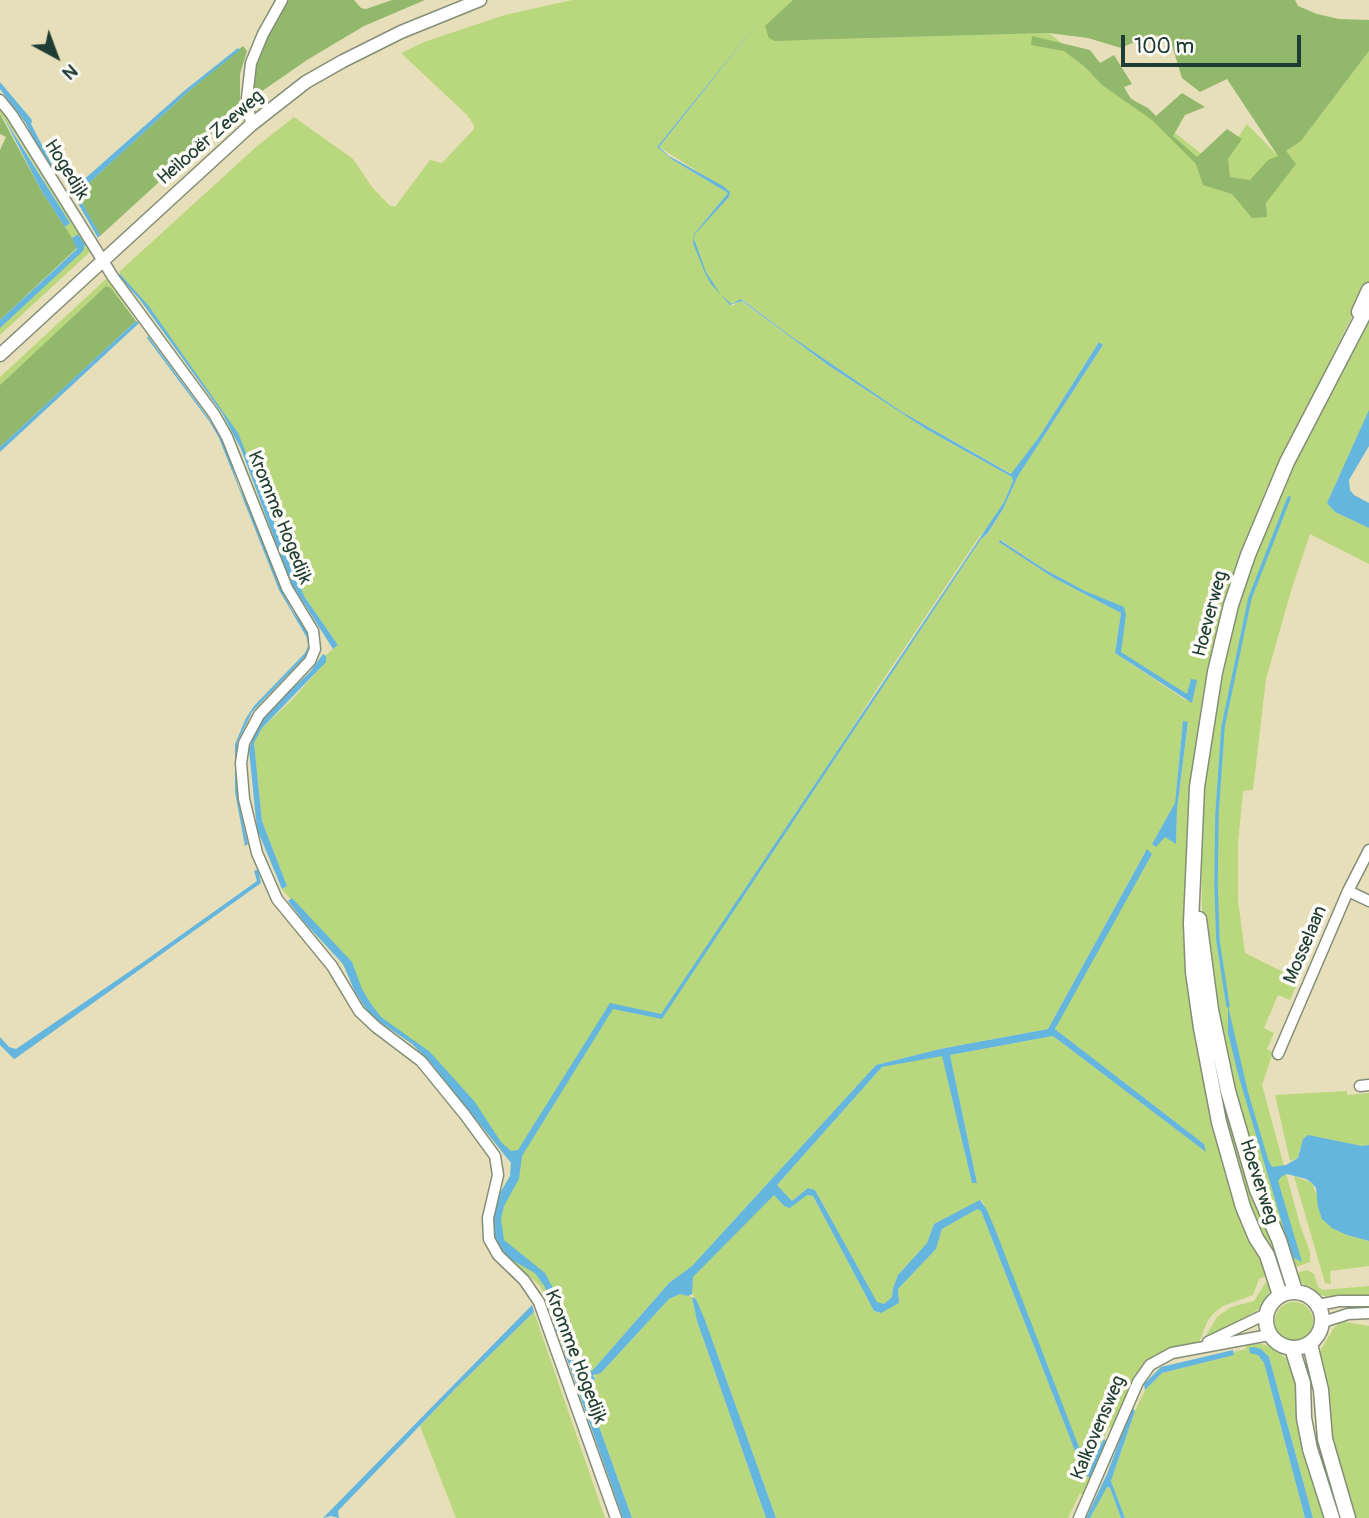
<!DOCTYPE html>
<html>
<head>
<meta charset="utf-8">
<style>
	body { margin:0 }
	#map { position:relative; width:1369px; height:1518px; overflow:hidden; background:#e7dfb9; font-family:Pangolin,sans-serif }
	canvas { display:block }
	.north { position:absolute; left:21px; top:21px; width:70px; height:70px; -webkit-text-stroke:5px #fdfcf7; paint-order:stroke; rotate:139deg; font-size:19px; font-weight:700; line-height:28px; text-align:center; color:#1f3d34 }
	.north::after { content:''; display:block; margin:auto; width:24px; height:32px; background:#1f3d34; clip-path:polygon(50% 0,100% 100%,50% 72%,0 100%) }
	.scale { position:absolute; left:1121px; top:35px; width:180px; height:32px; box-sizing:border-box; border:4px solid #1f3d34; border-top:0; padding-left:9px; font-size:21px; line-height:24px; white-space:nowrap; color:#1f3d34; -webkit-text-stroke:5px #fdfcf7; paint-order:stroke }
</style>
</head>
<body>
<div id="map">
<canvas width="1369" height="1518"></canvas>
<div class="north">N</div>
<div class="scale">100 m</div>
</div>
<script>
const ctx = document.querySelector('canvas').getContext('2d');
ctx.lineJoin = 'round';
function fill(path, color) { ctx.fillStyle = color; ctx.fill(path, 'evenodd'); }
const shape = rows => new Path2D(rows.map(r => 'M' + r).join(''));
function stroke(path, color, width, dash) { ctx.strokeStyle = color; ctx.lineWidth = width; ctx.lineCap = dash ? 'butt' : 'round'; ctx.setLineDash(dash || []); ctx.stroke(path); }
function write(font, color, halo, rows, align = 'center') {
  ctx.font = font + ' Pangolin,sans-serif'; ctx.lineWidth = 7; ctx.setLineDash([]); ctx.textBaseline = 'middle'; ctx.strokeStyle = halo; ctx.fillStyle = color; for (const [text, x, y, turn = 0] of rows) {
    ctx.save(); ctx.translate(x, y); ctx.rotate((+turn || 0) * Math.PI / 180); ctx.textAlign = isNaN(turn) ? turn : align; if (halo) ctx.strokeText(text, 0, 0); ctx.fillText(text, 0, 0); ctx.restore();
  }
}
fill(shape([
	[572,0,793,0,766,26,804,40,1049,33,1218,167,1247,124,1278,156,1301,141,1369,51,1369,282,1265,492,1240,555,1218,628,1203,693,1188,806,1185,890,1188,959,1193,1010,1269,1275,1259,1279,1253,1295,1223,1306,1214,1313,1208,1320,1199,1342,1166,1350,1155,1355,1144,1365,1133,1382,1115,1425,1109,1428,1087,1469,982,1200,934,1224,927,1243,898,1275,893,1288,892,1298,884,1304,877,1303,815,1190,808,1188,792,1201,777,1185,882,1067,942,1055,972,1183,977,1183,950,1055,1053,1036,1205,1151,1204,1144,1055,1029,1147,849,1048,1029,940,1049,876,1065,692,1266,669,1283,592,1371,585,1373,578,1368,567,1342,561,1342,546,1297,540,1286,503,1252,495,1231,510,1184,511,1160,416,1044,369,1013,361,1002,349,974,332,949,282,889,287,886,262,821,254,743,262,728,293,699,325,662,326,655,338,645,304,596,260,484,232,428,211,395,119,272,256,147,294,117,353,159,372,187,389,205,395,207,430,160,442,163,474,129,474,125,467,115,401,53,427,41,505,15],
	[758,23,659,147,730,192,729,197,694,234,728,193,673,160,657,147],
	[724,297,732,304,742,299,792,337,902,412,1012,474,1039,437,1099,342,1103,345,1018,476,1003,509,989,533,981,539,792,823,877,689,979,537,990,525,1004,502,1013,481,1012,477,926,429,828,365,741,301,732,306],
	[1001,540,1044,569,1085,591,1124,608,1120,652,1188,695,1187,701,1115,653,1121,613,1054,578,1000,542],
	[1183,722,1188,723,1177,809,1176,843,1165,837,1152,844,1175,803],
	[0,108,3,110,91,251,0,335,0,328,85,247,77,234,72,238,65,227,70,223,16,135,0,114],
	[107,278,141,322,137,325,138,321,111,288,106,286,0,385,0,377],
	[1369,313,1369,411,1327,503,1335,512,1369,528,1369,564,1310,534,1291,591,1266,679,1253,790,1243,791,1238,844,1238,900,1245,953,1299,980,1290,1000,1278,995,1264,1028,1274,1033,1267,1049,1273,1052,1262,1085,1300,1225,1310,1252,1310,1262,1293,1268,1263,1195,1231,1084,1212,993,1202,908,1201,815,1211,728,1222,668,1252,560,1282,484],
	[1203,991,1283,1265,1276,1267,1258,1233,1220,1116],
	[1347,1091,1347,1095,1369,1093,1369,1145,1362,1146,1340,1142,1300,1148,1298,1158,1290,1161,1275,1095],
	[1294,1176,1312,1183,1318,1198,1318,1207,1347,1235,1369,1241,1369,1266,1330,1271,1331,1284,1325,1283],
	[774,1194,784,1206,807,1195,813,1196,874,1311,880,1313,899,1303,898,1289,936,1249,942,1229,977,1208,981,1211,1077,1456,1091,1478,1084,1496,1080,1493,1068,1518,776,1518,705,1320,692,1293,692,1277],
	[1307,1270,1314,1274,1318,1287,1323,1290,1369,1286,1369,1296,1328,1297,1321,1295,1305,1286,1295,1274],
	[1271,1280,1272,1287,1259,1309,1207,1339,1205,1337,1217,1317,1231,1307,1254,1301,1266,1282],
	[680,1294,692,1297,697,1321,766,1518,632,1518,588,1396,589,1387,595,1379,595,1373,601,1373,669,1299],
	'1275 1321a19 19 0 1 1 38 0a19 19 0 1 1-38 0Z',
	[534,1312,605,1518,456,1518,420,1426,456,1388],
	[1346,1322,1369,1326,1369,1518,1352,1518,1329,1437,1318,1355,1333,1329,1339,1323],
	[1245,1342,1262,1344,1268,1346,1286,1358,1294,1368,1327,1518,1313,1518,1269,1357,1258,1355,1264,1363,1305,1518,1125,1518,1111,1481,1135,1411,1145,1390,1162,1373,1233,1355,1233,1352,1246,1349],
	[1106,1487,1110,1488,1121,1518,1090,1518]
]), '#b9d77d');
fill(shape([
	[287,0,354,0,361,8,366,9,392,0,425,0,364,26,307,60,252,98,250,88,265,40],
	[793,0,1295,0,1298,6,1317,14,1339,19,1369,20,1369,51,1301,141,1286,151,1296,164,1266,203,1267,217,1252,218,1232,194,1203,185,1196,164,1152,120,1102,85,1085,67,1064,51,1031,45,1032,36,1090,50,1100,63,1114,55,1132,84,1124,87,1131,99,1148,108,1156,116,1182,93,1205,107,1185,115,1173,136,1197,157,1227,129,1242,139,1228,159,1230,177,1250,180,1268,160,1278,156,1227,79,1200,92,1182,78,1171,42,1152,34,1121,48,1088,38,1049,33,804,40,775,41,769,38,765,26],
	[243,46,247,51,240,74,240,108,100,236,77,194,190,90],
	[0,114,41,190,78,247,0,320,0,150,6,137,0,134],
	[106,286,111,288,136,321,0,447,0,385]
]), '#92b86c');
fill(shape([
	[761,19,659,147,669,156,723,186,730,192,729,197,695,234,694,239,706,272,721,295,732,304,741,299,792,337,902,412,1011,474,1039,437,1099,342,1103,345,1018,476,1003,509,988,533,981,539,662,1019,613,1009,522,1156,519,1179,504,1206,501,1219,504,1240,545,1273,554,1290,563,1330,556,1332,545,1287,535,1273,512,1260,501,1250,493,1234,493,1217,500,1193,510,1176,511,1163,430,1062,412,1044,371,1016,355,992,343,964,305,923,288,901,292,898,352,962,362,989,371,1004,381,1017,430,1052,475,1102,501,1142,511,1151,518,1150,610,1003,661,1014,1004,502,1013,481,1012,477,926,429,828,365,742,301,730,305,711,284,705,273,693,243,694,234,728,193,673,160,657,147],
	[238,48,240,50,190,90,77,194,100,235,98,238,71,191,184,91],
	[0,82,32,120,31,124,57,174,54,172,41,152,25,122,0,89],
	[4,118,70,223,65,227,41,190],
	[78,234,85,245,83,251,0,328,0,320,77,249,72,238],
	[117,274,120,274,148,305,238,433,304,596,338,645,333,649,291,583,241,449,222,413,141,301],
	[136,321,139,323,137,325,0,452,0,447],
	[148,336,207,416,223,441,239,487,255,520,277,580,292,610,307,631,310,640,306,656,252,712,237,743,239,805,248,844,245,846,235,792,235,744,246,718,254,706,305,653,308,646,307,638,279,590,219,438,209,421,147,338],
	[1369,410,1369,446,1349,480,1350,490,1354,495,1369,503,1369,528,1335,512,1327,503],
	[1000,540,1044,569,1085,591,1124,607,1126,615,1121,652,1187,694,1191,679,1197,680,1192,703,1115,653,1121,613,1054,578,999,542],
	[323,654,326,656,326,662,262,728,254,743,262,821,287,886,282,889,257,829,249,750,256,728,272,708,310,672],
	[1183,721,1188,722,1177,809,1176,844,1165,837,1156,847,1152,844,1175,803],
	[1147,849,1152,854,1055,1029,1204,1144,1206,1152,1053,1036,950,1055,977,1183,972,1183,942,1056,882,1067,777,1185,792,1201,808,1188,815,1190,877,1302,884,1304,892,1297,893,1288,898,1275,927,1243,934,1224,980,1200,987,1210,997,1234,1087,1468,1104,1439,1107,1442,1091,1478,1085,1475,1077,1456,981,1211,977,1209,942,1229,936,1249,898,1289,899,1303,881,1313,874,1311,813,1196,807,1195,790,1208,784,1206,774,1195,693,1277,692,1294,688,1296,680,1294,669,1299,601,1373,593,1375,595,1379,589,1387,588,1396,632,1518,623,1518,561,1342,566,1341,578,1369,585,1373,592,1371,669,1283,692,1266,876,1065,940,1049,1048,1029],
	[258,869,261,883,16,1058,14,1059,0,1045,0,1037,9,1047,16,1049,139,965,257,881,254,871],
	[1228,1006,1248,1092,1268,1159,1272,1167,1286,1165,1298,1158,1303,1139,1308,1135,1362,1146,1369,1145,1369,1241,1347,1235,1332,1228,1322,1219,1318,1207,1316,1188,1312,1183,1306,1179,1287,1174,1282,1176,1278,1181,1302,1262,1292,1257,1238,1074,1228,1033],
	[692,1297,696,1299,705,1320,776,1518,766,1518,697,1321],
	[532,1305,534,1312,456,1388,338,1511,339,1518,331,1516,323,1518],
	[1253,1347,1261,1349,1269,1357,1313,1518,1305,1518,1264,1363,1258,1355,1250,1353,1249,1348],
	[1233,1350,1234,1355,1162,1373,1145,1390,1144,1384,1161,1367],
	[1132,1407,1135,1411,1111,1481,1125,1518,1121,1518,1110,1488,1107,1487,1090,1518,1086,1518,1107,1474]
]), '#64b6df');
stroke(shape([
	[1228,1006,1218,941,1216,884,1217,814,1223,727,1250,598,1289,498]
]), '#64b6df', 3.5);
const minor = shape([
	[0,100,12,115,113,277,214,414,227,437,287,588,313,631,315,649,310,661,259,715,244,743,241,763,244,799,257,853,277,899,332,966,359,1011,376,1027,421,1061,465,1115,495,1156,498,1175,488,1218,489,1239,498,1255,524,1280,539,1302,616,1518],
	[251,125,247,98,251,63,263,34,282,0],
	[1348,891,1369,901],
	[1278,1054,1348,891,1369,850],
	[1360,1086,1369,1085],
	[1318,1305,1339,1301,1369,1301],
	[1323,1322,1348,1314,1369,1313],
	[1208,1342,1266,1314],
	[1079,1518,1138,1382,1150,1365,1172,1353,1269,1335]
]);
const tertiary = shape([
	[0,355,251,125,306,82,343,61,401,32,480,0]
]);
const secondary = shape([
	[1359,312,1369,290],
	[1199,919,1211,1010,1228,1091,1257,1190,1279,1240,1295,1291],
	'1266 1320a28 28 0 1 1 56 0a28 28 0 1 1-56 0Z',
	[1280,1295,1267,1255,1256,1238,1243,1207,1219,1122,1201,1028,1193,972,1191,923,1197,787,1215,672,1231,605,1248,555,1287,462,1369,304],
	[1310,1344,1321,1390,1325,1439,1348,1518],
	[1292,1348,1303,1383,1304,1418,1310,1449,1332,1518]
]);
stroke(minor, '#838e76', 13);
stroke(tertiary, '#838e76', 15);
stroke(secondary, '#838e76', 17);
stroke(minor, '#fff', 10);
stroke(tertiary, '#fff', 12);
stroke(secondary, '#fff', 14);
write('19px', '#1f3d34', '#fdfcf7', [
	["Heilooër Zeeweg",211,138,-41],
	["Hogedijk",66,170,58],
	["Kromme Hogedijk",279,518,68],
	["Hoeverweg",1211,614,-75],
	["Mosselaan",1306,945,-67],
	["Hoeverweg",1258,1182,72],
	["Kromme Hogedijk",575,1357,69],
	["Kalkovensweg",1099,1428,-67]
]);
</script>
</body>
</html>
